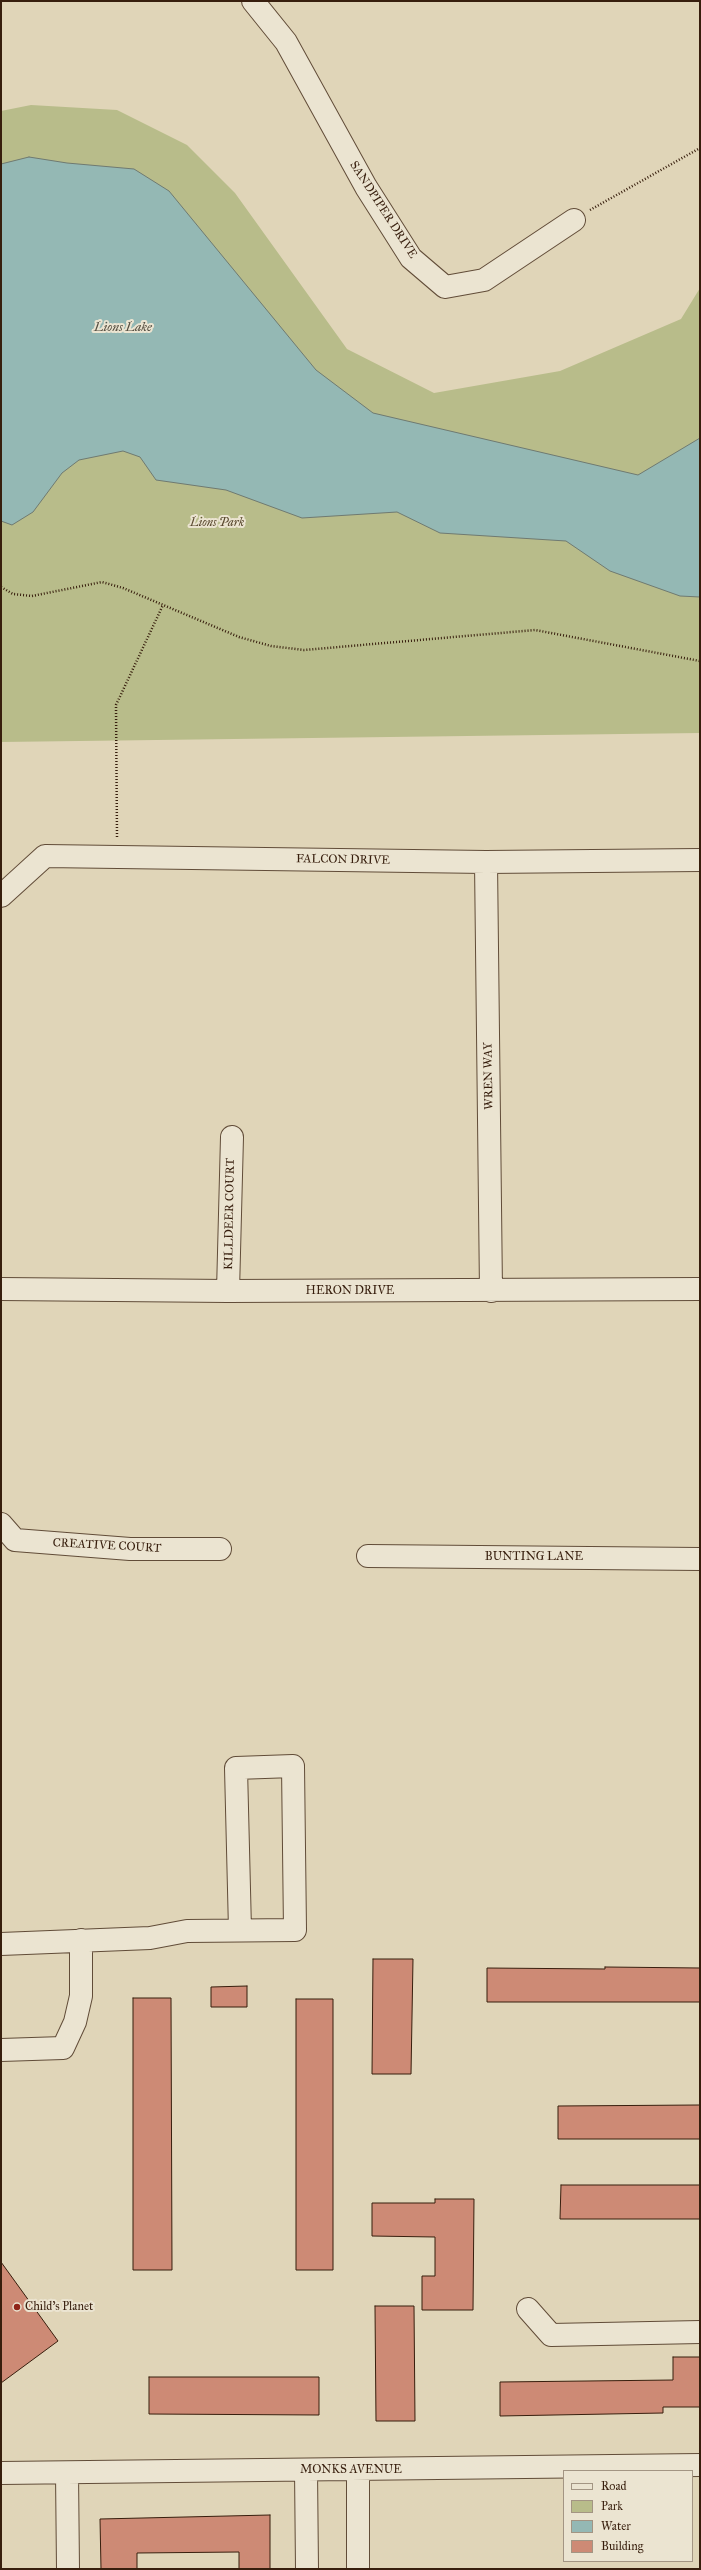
<!DOCTYPE html>
<html>
<head>
<meta charset="utf-8">
<style>
	body { margin:0 }
	#map { position:relative; width:701px; height:2570px; overflow:hidden; background:#e0d5b8; font-family:"IM FELL Great Primer",serif }
	canvas { display:block }
	.frame { position:absolute; inset:0; border:2px solid #371e0d; pointer-events:none }
	.legend { position:absolute; left:563px; top:2470px; width:130px; height:92px; box-sizing:border-box; background:#ebe4d1; border:1px solid #a39583; margin:0; padding:5px 7px; list-style:none; font-size:12px; color:#371e0d }
	.legend li { display:flex; align-items:center; gap:8px; height:20px }
	.legend b { width:20px; border:1px solid #a39583 }
</style>
</head>
<body>
<div id="map">
<canvas width="701" height="2570"></canvas>
<div class="frame"></div>
<ul class="legend">
<li><b style="height:5px;background:#ebe4d1"></b>Road</li>
<li><b style="height:11px;background:#b8bc8a"></b>Park</li>
<li><b style="height:11px;background:#94b8b4"></b>Water</li>
<li><b style="height:11px;background:#cd8a75"></b>Building</li>
</ul>
</div>
<script>
const ctx = document.querySelector('canvas').getContext('2d');
ctx.lineJoin = 'round';
function fill(path, color) { ctx.fillStyle = color; ctx.fill(path, 'evenodd'); }
const shape = rows => new Path2D(rows.map(r => 'M' + r).join(''));
function stroke(path, color, width, dash) { ctx.strokeStyle = color; ctx.lineWidth = width; ctx.lineCap = dash ? 'butt' : 'round'; ctx.setLineDash(dash || []); ctx.stroke(path); }
function write(font, color, halo, rows, align = 'center') {
  ctx.font = font + ' "IM FELL Great Primer",serif'; ctx.lineWidth = 4; ctx.setLineDash([]); ctx.textBaseline = 'middle'; ctx.strokeStyle = halo; ctx.fillStyle = color; for (const [text, x, y, turn = 0] of rows) {
    ctx.save(); ctx.translate(x, y); ctx.rotate((+turn || 0) * Math.PI / 180); ctx.textAlign = isNaN(turn) ? turn : align; if (halo) ctx.strokeText(text, 0, 0); ctx.fillText(text, 0, 0); ctx.restore();
  }
}
fill(shape([
	[31,105,117,110,187,145,235,193,347,349,434,393,560,371,681,319,700,288,700,733,1,742,1,111]
]), '#b8bc8a');
const water = shape([
	[29,157,67,163,134,169,169,191,316,370,373,413,638,475,700,438,700,597,680,596,610,571,566,541,440,533,397,512,302,518,226,490,156,480,140,457,123,451,79,460,62,473,33,512,12,525,1,521,1,164,29,157]
]);
fill(water, '#94b8b4');
stroke(water, '#6f7a71', 1);
const building = shape([
	[373,1959,413,1959,411,2074,372,2074,373,1959],
	[605,1967,700,1968,700,2002,487,2002,487,1968,605,1969,605,1967],
	[247,1986,247,2007,211,2007,211,1987,247,1986],
	[133,1998,171,1998,172,2270,133,2270,133,1998],
	[296,1999,333,1999,333,2270,296,2270,296,1999],
	[700,2105,700,2139,558,2139,558,2106,700,2105],
	[561,2185,700,2185,700,2219,560,2219,561,2185],
	[435,2199,474,2199,473,2310,422,2310,422,2276,435,2276,435,2237,372,2236,372,2203,435,2203,435,2199],
	[1,2262,58,2341,1,2383,1,2262],
	[375,2306,414,2306,415,2421,376,2421,375,2306],
	[673,2357,700,2357,700,2407,663,2407,663,2413,500,2416,500,2382,673,2380,673,2357],
	[149,2377,319,2377,319,2415,149,2414,149,2377],
	[270,2515,270,2569,239,2569,239,2552,137,2553,137,2569,101,2569,100,2519,270,2515]
]);
fill(building, '#cd8a75');
stroke(building, '#371e0d', 1);
const minor = shape([
	[253,1,286,42,366,187,411,258,445,287,484,280,574,220],
	[486,862,491,1291],
	[1,896,45,856,486,862,700,860],
	[1,1289,228,1291,700,1289],
	[228,1291,232,1137],
	[1,1524,15,1540,130,1549,220,1549],
	[368,1556,700,1559],
	[1,1944,150,1938,187,1931,295,1930,293,1766,236,1768,240,1930],
	[1,2050,63,2048,75,2022,81,1996,81,1940],
	[528,2309,551,2335,700,2332],
	[306,2470,307,2569],
	[358,2470,358,2569],
	[1,2473,700,2465],
	[67,2473,68,2569]
]);
stroke(minor, '#614c38', 24);
stroke(shape([
	[590,210,700,148],
	[1,587,13,594,32,596,102,582,123,588,239,637,271,646,304,650,535,630,700,661],
	[117,837,116,705,163,605]
]), '#371e0d', 2.5, [1, 2]);
stroke(minor, '#ebe4d1', 22);
for (const [x, y, r, color] of [
	[17,2307,4,"#8f2418"]
]) { const dot = new Path2D(); dot.arc(x, y, r, 0, 2 * Math.PI); ctx.fillStyle = color; ctx.fill(dot); stroke(dot, '#ebe4d1', 1.5); }
write('12px', '#371e0d', '#ebe4d1', [
	["SANDPIPER DRIVE",383,210,57],
	["FALCON DRIVE",343,860,1],
	["WREN WAY",489,1076,-91],
	["KILLDEER COURT",230,1214,-89],
	["HERON DRIVE",350,1291],
	["CREATIVE COURT",107,1546,3],
	["BUNTING LANE",534,1557],
	["MONKS AVENUE",351,2470]
]);
write('italic 12px', '#57462c', '#ebe4d1', [
	["Lions Park",217,523]
]);
write('12px', '#371e0d', '#ebe4d1', [
	["Child's Planet",25,2307]
], 'left');
write('italic 13px', '#534c3f', '#ebe4d1', [
	["Lions Lake",123,328]
]);
</script>
</body>
</html>
